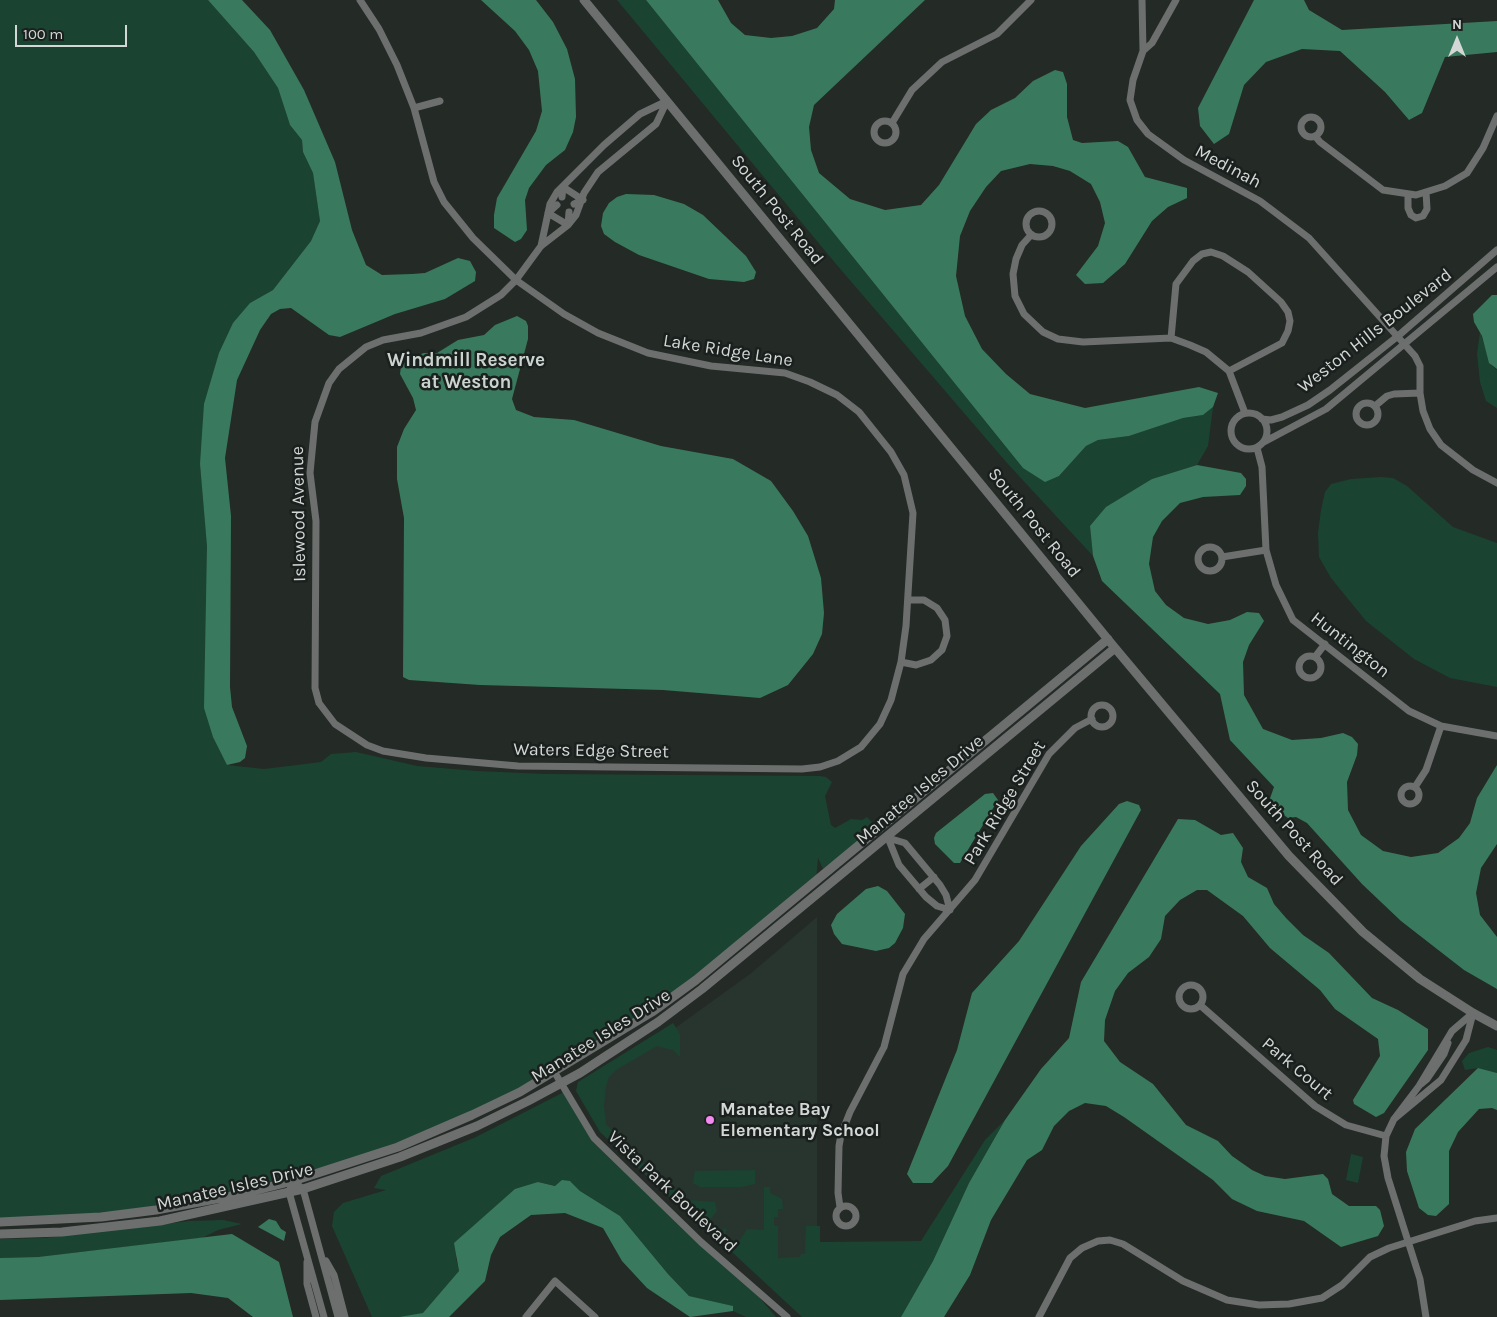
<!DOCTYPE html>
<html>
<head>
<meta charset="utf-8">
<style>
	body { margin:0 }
	#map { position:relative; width:1497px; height:1317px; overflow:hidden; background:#242a26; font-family:Karla,sans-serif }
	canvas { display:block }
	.north { position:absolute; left:1432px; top:15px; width:50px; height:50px; -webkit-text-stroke:4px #1a201d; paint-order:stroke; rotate:0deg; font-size:14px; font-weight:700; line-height:20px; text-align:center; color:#d3d7d5 }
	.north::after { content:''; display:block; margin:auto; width:18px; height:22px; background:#d3d7d5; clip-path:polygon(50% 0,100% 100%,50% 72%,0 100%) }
	.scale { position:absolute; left:15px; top:25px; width:112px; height:22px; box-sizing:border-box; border:2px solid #d3d7d5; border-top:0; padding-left:6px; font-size:15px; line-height:18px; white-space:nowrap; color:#d3d7d5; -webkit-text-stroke:4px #1a201d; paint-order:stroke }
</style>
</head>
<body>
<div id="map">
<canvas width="1497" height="1317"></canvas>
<div class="north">N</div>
<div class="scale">100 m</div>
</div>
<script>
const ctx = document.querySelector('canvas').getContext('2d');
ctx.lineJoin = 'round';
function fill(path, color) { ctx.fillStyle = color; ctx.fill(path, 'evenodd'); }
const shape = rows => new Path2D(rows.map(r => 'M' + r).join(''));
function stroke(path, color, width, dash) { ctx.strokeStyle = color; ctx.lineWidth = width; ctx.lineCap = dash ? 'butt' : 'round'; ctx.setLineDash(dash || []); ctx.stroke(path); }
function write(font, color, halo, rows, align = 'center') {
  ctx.font = font + ' Karla,sans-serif'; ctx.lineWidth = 5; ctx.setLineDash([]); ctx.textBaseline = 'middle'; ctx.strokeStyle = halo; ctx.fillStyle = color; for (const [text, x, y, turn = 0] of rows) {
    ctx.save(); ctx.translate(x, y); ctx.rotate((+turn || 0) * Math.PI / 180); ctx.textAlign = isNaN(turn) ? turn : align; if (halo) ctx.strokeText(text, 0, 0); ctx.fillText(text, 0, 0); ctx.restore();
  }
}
fill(shape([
	[817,917,817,1244,863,1317,739,1248,607,1131,599,1109,609,1071,671,1031,750,974]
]), '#28352f');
fill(shape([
	[0,0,208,0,254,52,278,88,290,125,302,140,303,152,313,173,320,221,311,241,273,290,250,303,200,464,227,765,264,769,321,762,331,754,356,752,417,766,477,771,545,774,820,776,826,777,832,782,825,796,831,825,835,828,851,819,862,820,867,817,878,829,823,869,818,858,816,881,652,1012,472,1115,293,1181,156,1210,0,1222],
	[617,0,646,0,1023,468,1059,476,1086,446,1098,440,1129,436,1183,418,1203,415,1213,407,1208,446,1197,465,1152,479,1090,526,1093,556,1007,463,836,264],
	[1480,332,1491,365,1497,370,1497,408,1486,401,1480,382,1477,354],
	[1381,477,1393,478,1407,486,1453,527,1497,543,1497,687,1450,678,1414,659,1366,621,1331,578,1319,557,1318,533,1321,510,1325,492,1331,484,1351,479],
	[673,1023,680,1034,680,1057,673,1050,657,1046,616,1070,609,1077,606,1086,604,1105,606,1124,639,1159,687,1200,715,1202,717,1211,705,1226,701,1227,600,1132,576,1091,578,1082],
	[1488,1047,1497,1050,1497,1073,1478,1068,1465,1070,1462,1061,1469,1053],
	[566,1091,594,1138,741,1276,776,1317,746,1317,733,1311,732,1306,689,1296,668,1274,620,1216,580,1191,570,1181,556,1186,538,1182,456,1258,459,1271,423,1314,399,1317,372,1317,332,1226,334,1212,343,1203,386,1190,374,1188,381,1176,476,1137],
	[1005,1120,969,1183,933,1261,901,1317,802,1317,719,1240,719,1234,724,1228,727,1229,724,1237,732,1245,738,1243,747,1229,764,1230,764,1187,770,1187,770,1193,782,1199,783,1209,778,1209,778,1217,774,1217,774,1226,778,1226,778,1258,800,1257,801,1254,805,1254,806,1226,820,1226,820,1242,921,1241,985,1140],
	[1351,1154,1363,1157,1358,1183,1346,1180],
	[755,1170,755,1184,741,1187,700,1187,693,1183,695,1171],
	[223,1220,242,1224,218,1230,202,1238,38,1257,0,1258,0,1239,44,1238,190,1221]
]), '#1b4332');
fill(shape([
	[208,0,242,0,270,30,304,90,335,162,352,230,366,265,382,275,412,274,425,273,458,258,470,261,476,272,475,281,445,299,395,314,340,337,329,335,291,308,280,309,271,314,260,330,237,380,225,458,231,516,230,687,232,707,247,746,245,758,240,762,227,765,213,737,204,708,207,546,200,464,204,404,219,353,233,323,250,303,273,290,311,241,320,221,313,173,303,152,302,140,290,125,278,88,254,52],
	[481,0,536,0,553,22,567,49,575,79,576,117,573,132,565,150,546,165,529,188,525,200,527,230,521,239,515,242,494,228,494,215,497,198,536,131,542,111,538,71,529,50,515,31],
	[646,0,718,0,731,23,745,35,771,38,792,36,817,28,834,9,835,0,925,0,814,105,809,127,811,150,819,173,850,199,885,210,921,205,939,185,976,124,991,110,1015,98,1033,81,1055,70,1063,72,1067,84,1067,117,1073,140,1082,143,1118,141,1128,147,1145,177,1187,188,1187,198,1168,207,1152,221,1125,264,1103,283,1085,284,1076,275,1098,246,1105,223,1100,202,1091,184,1070,171,1053,166,1030,164,1001,171,986,187,970,211,960,236,956,276,965,316,982,349,1006,374,1030,394,1085,408,1199,387,1218,393,1213,407,1203,415,1183,418,1129,436,1098,440,1086,446,1059,476,1045,482,1023,468],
	[1254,0,1304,0,1309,10,1342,30,1497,21,1497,52,1445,57,1422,113,1409,120,1385,92,1340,51,1302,49,1266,62,1244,85,1229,134,1214,144,1200,126,1198,108],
	[626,194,654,195,684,204,703,215,746,256,756,272,754,279,744,282,709,279,639,255,615,242,604,234,601,226,603,213,609,203,617,197],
	[1492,295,1497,295,1497,369,1489,363,1482,336,1474,322,1473,314],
	[517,316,526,321,528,326,528,339,512,399,516,410,534,417,574,420,661,446,733,459,771,481,793,511,808,536,821,578,824,613,822,634,813,654,788,685,760,698,663,690,480,685,409,680,403,677,404,518,397,479,397,447,404,429,416,410,413,398,400,374,401,366,409,358,424,353,437,353,458,340,484,335,495,325],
	[1197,465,1241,473,1246,479,1246,486,1240,495,1203,497,1180,503,1162,521,1153,537,1149,564,1155,591,1166,605,1184,618,1208,624,1230,620,1247,612,1259,613,1264,621,1249,645,1243,662,1244,695,1263,729,1292,740,1321,738,1343,733,1352,737,1358,744,1357,755,1347,782,1348,810,1361,835,1383,851,1411,857,1438,853,1459,838,1470,823,1477,798,1497,765,1497,844,1481,868,1476,893,1480,915,1497,937,1497,989,1464,970,1401,921,1362,884,1307,823,1296,817,1288,818,1268,804,1274,787,1230,740,1220,694,1102,581,1093,556,1090,526,1106,507,1152,479],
	[993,793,998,800,960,863,954,863,935,844,934,838,936,833,985,794],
	[1127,801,1139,805,1141,810,948,1166,932,1183,913,1183,907,1174,957,1050,972,993,1019,941,1081,846,1119,804],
	[1178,819,1195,820,1221,835,1233,833,1243,848,1241,862,1248,877,1267,888,1274,904,1286,918,1303,935,1329,953,1372,998,1398,1010,1428,1029,1428,1050,1384,1113,1376,1117,1354,1104,1353,1100,1380,1056,1378,1039,1335,1009,1320,990,1270,948,1243,916,1207,890,1197,890,1180,900,1165,916,1161,939,1149,957,1128,973,1115,991,1105,1020,1104,1041,1120,1062,1153,1084,1186,1125,1218,1141,1232,1156,1252,1170,1265,1176,1285,1179,1323,1174,1328,1179,1332,1194,1349,1206,1376,1206,1380,1210,1384,1226,1378,1236,1341,1247,1304,1221,1257,1211,1232,1199,1213,1180,1124,1117,1106,1106,1085,1103,1069,1111,1054,1126,1042,1150,1027,1160,991,1220,970,1275,944,1317,901,1317,933,1261,969,1183,1005,1120,1041,1069,1069,1038,1081,982],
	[878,886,887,891,905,914,903,928,895,943,889,948,876,951,842,944,834,934,831,925,837,914,866,889],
	[1478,1068,1497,1073,1497,1110,1492,1108,1479,1109,1458,1132,1449,1151,1449,1204,1436,1216,1428,1215,1419,1208,1407,1171,1406,1152,1415,1129],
	[562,1180,570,1181,580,1191,620,1216,668,1274,689,1296,733,1306,733,1311,690,1317,647,1288,622,1261,603,1228,565,1213,531,1215,500,1237,491,1255,485,1281,449,1317,399,1317,423,1313,459,1271,454,1243,515,1189,538,1182,555,1186],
	[269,1219,276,1221,281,1229,286,1232,284,1241,258,1227],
	[232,1234,279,1262,293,1317,253,1317,228,1298,191,1293,0,1300,0,1258,38,1257]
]), '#397a5e');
stroke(shape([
	[360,0,379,29,397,65,414,108,434,182,444,202,473,238,516,280,564,314,598,333,648,353,711,366,785,373,810,382,837,395,859,412,891,452,904,475,913,513,906,626,901,662,891,700,880,724,861,747,838,761,820,767,802,769,518,766,426,758,383,751,367,745,335,724,319,703,315,688,316,521,310,473,315,422,329,383,339,369,366,347,383,340,421,333,466,317,501,295,516,280,541,246,568,225,576,215,584,193,598,172,656,124,667,101,640,114,604,145,557,192,550,204,541,246],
	[1142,0,1143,51],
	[1176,0,1152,43,1143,51,1133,80,1130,100,1137,120,1148,134,1184,160,1260,201,1309,238,1415,356,1420,366,1420,393,1423,411,1430,429,1441,445,1473,470,1497,483],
	[414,108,440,101],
	'1301 127a10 10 0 1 1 20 0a10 10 0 1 1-20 0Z',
	'874 132a11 11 0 1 1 22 0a11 11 0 1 1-22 0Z',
	[892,123,912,90,942,62,997,34,1031,0],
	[1315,136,1320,142,1383,190,1416,195,1445,186,1467,173,1483,148,1497,116],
	[563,187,583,200,574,204],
	[1408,194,1408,208,1411,215,1416,218,1423,216,1427,209,1426,192],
	[562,197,563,187],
	[557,205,548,213,568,225,569,212],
	'1026 224a13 13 0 1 1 26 0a13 13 0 1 1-26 0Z',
	[1031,235,1022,245,1016,259,1013,274,1015,296,1024,314,1043,332,1058,339,1083,342,1171,338,1190,345,1206,352,1229,371,1245,413],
	[1171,338,1176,284,1193,261,1202,254,1211,252,1223,256,1248,272,1281,302,1288,312,1290,321,1288,331,1282,343,1229,371],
	'1356 414a11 11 0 1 1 22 0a11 11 0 1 1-22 0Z',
	[1375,406,1387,396,1394,394,1420,393],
	'1231 431a18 18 0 1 1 36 0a18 18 0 1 1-36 0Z',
	[1262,419,1271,420,1282,417,1308,405,1330,390,1398,336,1497,250],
	[1264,442,1326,409,1497,267],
	[1257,448,1262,467,1266,550,1276,585,1293,620,1409,711,1441,726,1497,736],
	'1198 559a12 12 0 1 1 24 0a12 12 0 1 1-24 0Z',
	[1222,557,1266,550],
	'1299 667a11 11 0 1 1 22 0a11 11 0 1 1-22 0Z',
	[1315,657,1325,644],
	[901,662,916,665,931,660,942,650,947,636,945,620,937,608,924,600,908,600],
	'1091 716a11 11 0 1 1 22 0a11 11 0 1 1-22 0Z',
	'1401 795a9 9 0 1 1 18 0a9 9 0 1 1-18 0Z',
	[1415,787,1426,770,1441,726],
	[888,838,905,843,940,885,946,895,950,910,937,906,926,897,899,865,888,838],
	[919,889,934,877],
	'1179 997a12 12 0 1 1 24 0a12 12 0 1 1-24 0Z',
	[1200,1005,1315,1106,1346,1125,1386,1136],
	[555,1073,594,1138,701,1242,787,1317],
	[1421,1084,1427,1079,1444,1054,1448,1043],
	[1394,1119,1441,1080,1466,1040,1473,1013,1452,1031,1419,1086,1394,1119,1386,1136,1384,1156,1388,1178,1420,1279,1426,1317],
	'836 1216a10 10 0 1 1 20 0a10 10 0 1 1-20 0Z',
	[840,1207,838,1193,839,1146,841,1135,850,1112,884,1047,903,974,924,939,975,880,1049,754,1075,728,1092,719],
	[326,1261,334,1275,345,1317],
	[307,1262,307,1284,316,1317],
	[324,1317,289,1192,293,1181,303,1189,338,1317],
	[526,1317,555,1281,595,1317],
	[1039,1317,1070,1258,1082,1248,1098,1241,1110,1240,1123,1244,1183,1281,1227,1300,1259,1305,1289,1304,1322,1298,1342,1285,1370,1257,1389,1248,1475,1221,1497,1218]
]), '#6c6f6e', 7);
stroke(shape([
	[584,0,1115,648,1289,856,1363,932,1420,979,1473,1013,1497,1026],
	[0,1222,101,1217,156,1210,237,1195,293,1181,398,1147,472,1115,520,1092,652,1012,696,980,1108,639],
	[0,1234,62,1232,160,1221,303,1189,400,1157,477,1126,528,1101,580,1073,658,1022,702,989,1115,648]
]), '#6c6f6e', 9);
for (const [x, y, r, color] of [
	[710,1120,5,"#f489f0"]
]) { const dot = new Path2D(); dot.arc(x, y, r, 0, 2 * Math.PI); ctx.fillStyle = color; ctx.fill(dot); stroke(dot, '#1a201d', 2); }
write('18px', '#d3d7d5', '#1a201d', [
	["Medinah",1228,167,28],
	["South Post Road",777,210,51],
	["Weston Hills Boulevard",1375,331,-38],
	["Lake Ridge Lane",728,351,9],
	["Islewood Avenue",299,514,-91],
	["South Post Road",1034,523,51],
	["Huntington",1350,645,38],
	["Waters Edge Street",591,751,1],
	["Manatee Isles Drive",920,790,-40],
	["Park Ridge Street",1005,803,-59],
	["South Post Road",1294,833,48],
	["Manatee Isles Drive",601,1036,-32],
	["Park Court",1297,1069,40],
	["Manatee Isles Drive",235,1187,-13],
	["Vista Park Boulevard",672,1192,43]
]);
write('bold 18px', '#d3d7d5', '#1a201d', [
	["Manatee Bay",720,1110],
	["Elementary School",720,1131]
], 'left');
write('bold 19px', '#cbd3cf', '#1a201d', [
	["Windmill Reserve",466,361],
	["at Weston",466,383]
]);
</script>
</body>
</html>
